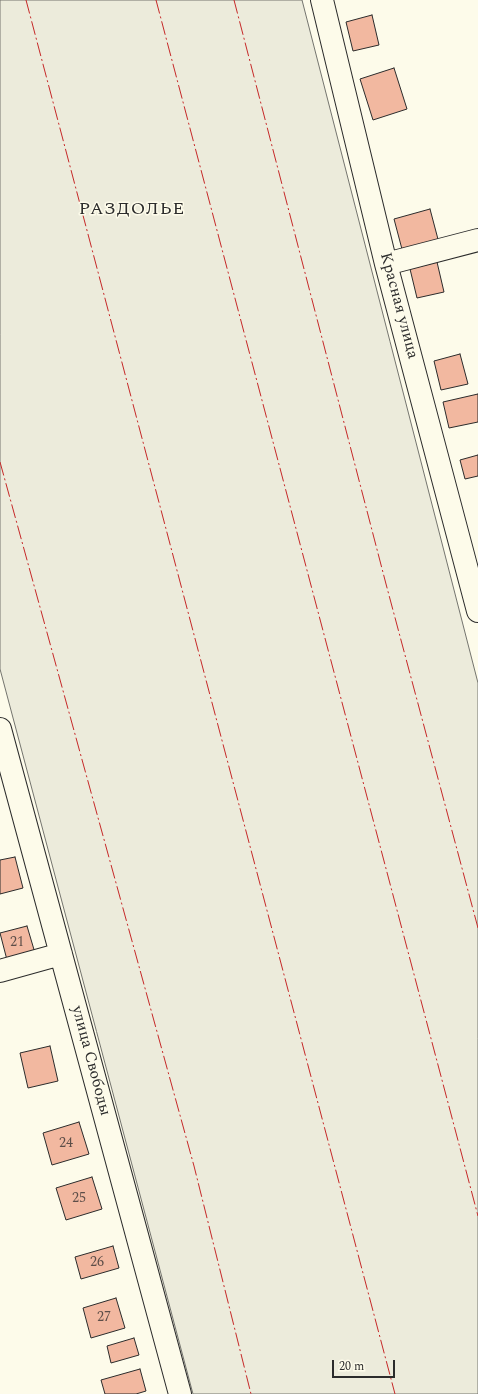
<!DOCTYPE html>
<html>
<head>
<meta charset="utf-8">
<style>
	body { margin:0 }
	#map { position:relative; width:478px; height:1394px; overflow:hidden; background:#fdfbea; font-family:Spectral,serif }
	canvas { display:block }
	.scale { position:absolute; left:332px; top:1360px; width:63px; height:18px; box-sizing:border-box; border:2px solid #2b2b2b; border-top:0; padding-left:5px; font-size:12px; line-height:14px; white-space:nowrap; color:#2b2b2b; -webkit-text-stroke:3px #fdfbea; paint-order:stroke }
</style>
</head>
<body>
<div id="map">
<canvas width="478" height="1394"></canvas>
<div class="scale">20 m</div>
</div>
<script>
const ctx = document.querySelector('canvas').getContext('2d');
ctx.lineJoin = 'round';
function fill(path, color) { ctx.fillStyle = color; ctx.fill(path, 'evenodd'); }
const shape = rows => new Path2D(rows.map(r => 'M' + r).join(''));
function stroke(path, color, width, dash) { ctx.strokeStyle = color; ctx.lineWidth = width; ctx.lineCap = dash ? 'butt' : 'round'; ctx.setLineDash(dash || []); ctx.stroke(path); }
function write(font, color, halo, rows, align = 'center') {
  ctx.font = font + ' Spectral,serif'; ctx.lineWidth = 3; ctx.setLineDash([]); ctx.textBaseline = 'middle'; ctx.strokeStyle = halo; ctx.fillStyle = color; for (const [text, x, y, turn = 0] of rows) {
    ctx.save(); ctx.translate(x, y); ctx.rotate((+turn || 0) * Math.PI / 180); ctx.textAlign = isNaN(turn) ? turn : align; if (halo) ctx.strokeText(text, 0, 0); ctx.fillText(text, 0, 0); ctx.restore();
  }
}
const green = shape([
	[0,0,302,0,478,683,478,1394,193,1394,0,669,0,0]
]);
fill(green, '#ecebdb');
stroke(green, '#74746e', 1);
const building = shape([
	[372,15,379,45,353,51,346,22,372,15],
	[394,68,407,109,373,120,360,79,394,68],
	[430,209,439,243,403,253,394,219,430,209],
	[437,262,444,292,417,298,410,269,437,262],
	[460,354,468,384,441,390,434,361,460,354],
	[478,394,478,422,449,428,443,402,478,394],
	[478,455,478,476,465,479,460,460,478,455],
	[15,857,23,888,0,894,0,860,15,857],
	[27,926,35,953,7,960,0,933,27,926],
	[50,1046,58,1081,28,1088,20,1053,50,1046],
	[79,1122,89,1154,52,1165,43,1133,79,1122],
	[92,1177,102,1209,66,1220,56,1188,92,1177],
	[113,1246,119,1268,81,1279,75,1257,113,1246],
	[116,1298,125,1328,91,1338,83,1308,116,1298],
	[134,1338,139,1355,111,1363,107,1346,134,1338],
	[140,1369,146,1391,136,1394,105,1394,101,1380,140,1369]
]);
fill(building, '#f2b8a0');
stroke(building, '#2b2b2b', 1);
const minor = shape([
	[322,0,386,264,478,611],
	[386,264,478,240],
	[0,729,180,1394],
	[0,971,61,954]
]);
stroke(minor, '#2b2b2b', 24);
stroke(minor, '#fdfbea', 22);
stroke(shape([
	[26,0,395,1394],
	[156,0,478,1216],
	[234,0,386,584,478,928],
	[0,462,194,1166,251,1394]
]), '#c62828', 1, [14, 3, 2, 3]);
write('14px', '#5d4e48', null, [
	["21",17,943],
	["24",66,1144],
	["25",79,1199],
	["26",97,1263],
	["27",104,1318]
]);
write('16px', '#2b2b2b', '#fdfbea', [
	["Красная улица",398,306,75],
	["улица Свободы",90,1061,75]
]);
ctx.letterSpacing = '1px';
write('18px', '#2b2b2b', '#fdfbea', [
	["РАЗДОЛЬЕ",132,210]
]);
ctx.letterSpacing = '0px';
</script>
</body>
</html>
